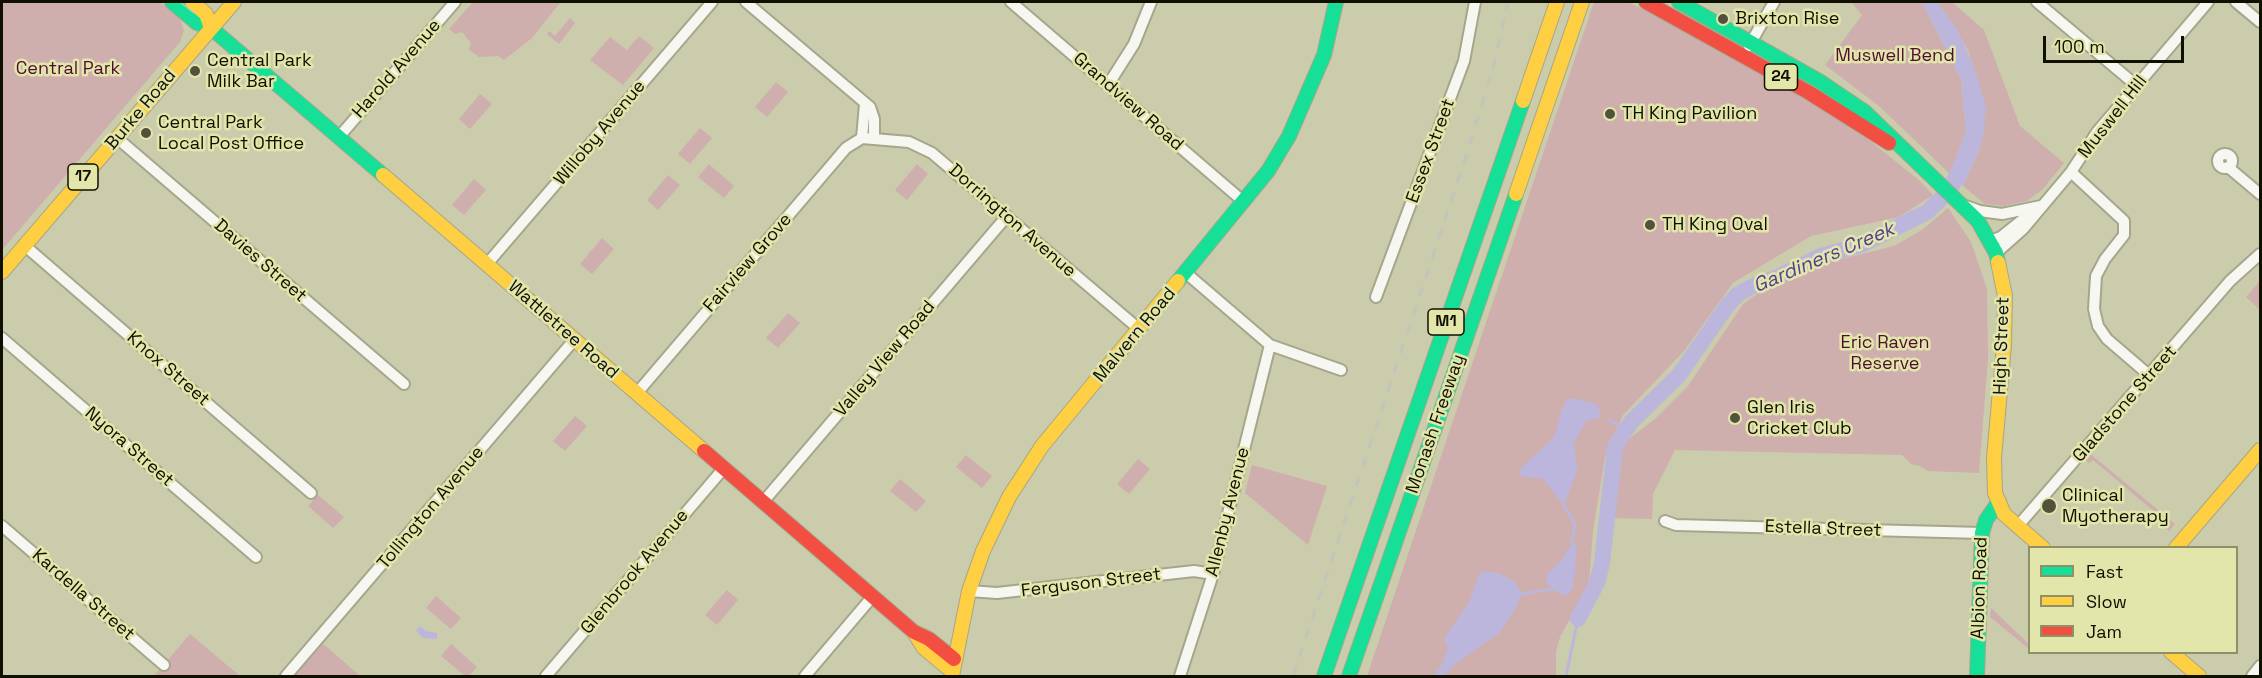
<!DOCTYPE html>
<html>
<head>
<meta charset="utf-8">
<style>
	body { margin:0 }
	#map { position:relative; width:2262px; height:678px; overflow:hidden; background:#caccab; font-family:"Space Grotesk",sans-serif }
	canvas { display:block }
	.frame { position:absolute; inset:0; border:3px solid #101000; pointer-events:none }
	.legend { position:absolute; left:2028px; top:546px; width:210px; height:108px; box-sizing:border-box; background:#e3e6aa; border:2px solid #8f9066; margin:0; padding:8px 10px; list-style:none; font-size:18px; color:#101000 }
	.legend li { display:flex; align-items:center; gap:12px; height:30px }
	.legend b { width:30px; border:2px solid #8f9066 }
	.scale { position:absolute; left:2043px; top:36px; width:141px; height:27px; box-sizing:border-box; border:3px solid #101000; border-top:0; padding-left:8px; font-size:18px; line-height:21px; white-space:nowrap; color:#101000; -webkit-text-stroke:4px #e3e6aa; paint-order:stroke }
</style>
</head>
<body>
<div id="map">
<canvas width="2262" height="678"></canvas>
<div class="frame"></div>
<ul class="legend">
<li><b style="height:8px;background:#16e098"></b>Fast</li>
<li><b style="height:8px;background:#ffcf43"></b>Slow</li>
<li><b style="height:8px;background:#f24e42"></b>Jam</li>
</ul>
<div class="scale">100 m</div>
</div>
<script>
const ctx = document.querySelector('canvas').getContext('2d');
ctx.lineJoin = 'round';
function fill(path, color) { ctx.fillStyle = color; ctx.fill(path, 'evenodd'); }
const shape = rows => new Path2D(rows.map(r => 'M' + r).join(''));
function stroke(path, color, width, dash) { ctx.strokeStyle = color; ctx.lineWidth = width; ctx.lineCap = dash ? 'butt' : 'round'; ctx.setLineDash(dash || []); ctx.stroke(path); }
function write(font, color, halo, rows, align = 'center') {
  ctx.font = font + ' "Space Grotesk",sans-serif'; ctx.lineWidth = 5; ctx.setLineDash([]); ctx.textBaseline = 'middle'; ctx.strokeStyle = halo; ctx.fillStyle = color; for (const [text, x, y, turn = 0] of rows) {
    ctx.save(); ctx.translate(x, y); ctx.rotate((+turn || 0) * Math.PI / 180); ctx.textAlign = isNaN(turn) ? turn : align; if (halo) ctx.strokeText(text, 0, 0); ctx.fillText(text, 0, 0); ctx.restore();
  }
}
fill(shape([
	[2,2,160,2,180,19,184,30,180,42,2,250],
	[473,2,560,2,560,3,532,38,504,60,498,56,479,57,469,50,471,43,462,32,455,34,449,29],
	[1594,2,1628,2,1673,24,1843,119,1920,181,1933,195,1899,217,1811,236,1733,283,1684,351,1623,415,1605,457,1593,530,1589,584,1560,637,1556,652,1556,676,1367,676],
	[1851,2,1922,2,1961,79,1966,130,1950,174,1879,106,1825,65,1862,15],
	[1937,2,1952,2,1984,30,2020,126,2064,163,2043,189,2027,201,2004,206,1985,204,1963,186,1979,151,1984,131,1979,86,1968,50],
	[570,18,575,23,559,44,547,34,549,31,555,36],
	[639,36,654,48,623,85,590,60,610,37,627,50],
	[776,82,788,92,767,117,755,107],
	[480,94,492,104,470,129,459,119],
	[700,128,712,138,690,164,678,154],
	[709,164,734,186,724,198,698,177],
	[917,164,928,174,907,200,895,190],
	[668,175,680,185,658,210,647,200],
	[474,179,486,190,464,215,452,205],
	[1948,208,1971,242,1987,289,1988,358,1979,473,1928,471,1920,466,1911,464,1902,455,1675,450,1653,494,1652,519,1614,518,1620,453,1629,439,1655,419,1688,386,1743,304,1760,292,1822,264,1894,246,1922,230],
	[602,238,614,249,592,274,580,264],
	[2260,281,2260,310,2246,297],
	[788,313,800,323,778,348,766,338],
	[575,416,587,426,565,451,553,441],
	[2088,452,2175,524,2169,531,2166,528,2169,524,2093,460,2089,463,2083,458],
	[966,455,992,476,982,488,956,467],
	[1138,459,1150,469,1129,494,1117,484],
	[1252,465,1327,486,1308,545,1245,493],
	[900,479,926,501,916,512,890,491],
	[318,495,344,517,333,528,308,506],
	[727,590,738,600,717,625,705,615],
	[436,596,461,618,451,629,426,608],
	[1991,608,2029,644,2029,649,1990,617],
	[190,634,240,676,154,676],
	[323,644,327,647,360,676,294,676],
	[451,644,477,667,469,676,465,676,441,656]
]), '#cfaeae');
fill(shape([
	[1922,2,1937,2,1958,31,1974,67,1986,107,1984,131,1979,151,1963,186,1950,174,1966,130,1961,79],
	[1573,398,1597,404,1601,415,1597,419,1587,420,1574,442,1577,471,1564,506,1543,479,1521,476,1519,470,1554,437,1562,409,1567,400],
	[1572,543,1577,546,1573,589,1565,596,1552,589,1546,581,1547,574,1561,561],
	[1483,571,1498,573,1514,581,1522,594,1515,610,1499,633,1453,666,1444,676,1433,676,1442,664,1448,648,1444,641,1447,634,1469,602,1478,577],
	[420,626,426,631,437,633,437,639,423,638,416,631]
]), '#bcb6dc');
stroke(shape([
	[1609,420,1625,428],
	[1564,506,1575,524,1572,543],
	[1522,594,1552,589],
	[1566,676,1578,619]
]), '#bcb6dc', 3);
stroke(shape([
	[1578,619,1597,583,1602,563,1615,447,1631,422,1679,375,1727,306,1738,294,1755,285,1778,277,1821,256,1861,245,1927,212,1950,190,1964,160]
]), '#bcb6dc', 16);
const street = shape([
	[746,2,870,107,874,119,874,138],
	[1011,2,1244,202],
	[2037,2,2137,86],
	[2236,2,2260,22],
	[1749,46,1774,2],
	[1108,85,1134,44,1151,2],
	[339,137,455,2],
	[117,138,404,384],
	[862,138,865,104],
	'2218 161a7 7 0 1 1 14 0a7 7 0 1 1-14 0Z',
	[2228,167,2260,194],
	[2071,172,2124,221,2124,235,2105,259,2096,276,2094,309,2098,326,2107,339,2149,375],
	[1966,206,1980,211,2002,214,2041,206],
	[1990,241,2001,237,2031,213],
	[24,245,311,493],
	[1996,253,2023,229,2071,172,2097,132,2208,2],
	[487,264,712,2],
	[1186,273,1270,345,1341,370],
	[1376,297,1464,61,1475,2],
	[2,338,256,557],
	[637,393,846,148,862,138,909,142,932,153,1139,329],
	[763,502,1007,216],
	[1665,521,1676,525,1982,533],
	[2,526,164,665],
	[2017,527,2230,281,2260,254],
	[969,591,997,593,1194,571,1213,574],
	[286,676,575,339],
	[546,676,724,468],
	[805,676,873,596],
	[1180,676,1213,574,1270,345],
	[2252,676,2260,666]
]);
const fast = shape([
	[172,2,197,23,211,28,383,175],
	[1679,2,1819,81,1865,112,1978,221,1996,253,1998,262],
	[1178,281,1268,171,1289,136,1324,55,1336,2],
	[1324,676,1523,101],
	[1349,676,1516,194],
	[1977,676,1982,533,1986,520,1998,503]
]);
const slow = shape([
	[192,2,206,14,211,28],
	[1523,101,1557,2],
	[383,175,704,451],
	[1516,194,1582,2],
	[1998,262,2005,296,2004,345,1994,458,1995,493,2004,514,2043,548],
	[2,272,234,2],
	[2176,548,2260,450],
	[914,632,923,647,953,672],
	[2171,652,2199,676],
	[952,676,969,591,983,551,1009,497,1042,446,1178,281]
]);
const jam = shape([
	[1646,2,1808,92,1889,143],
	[704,451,914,632,929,639,954,659]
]);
stroke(street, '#a5a68c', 14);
stroke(fast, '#a5a68c', 16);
stroke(slow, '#a5a68c', 16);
stroke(jam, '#a5a68c', 16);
stroke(street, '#f7f7f2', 10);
stroke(fast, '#16e098', 14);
stroke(slow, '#ffcf43', 14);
stroke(jam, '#f24e42', 14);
stroke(shape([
	[180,2,194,13]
]), '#c3c4ba', 1.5);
stroke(shape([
	[1293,676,1471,141,1495,60,1508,2]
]), '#c3c4ba', 3, [10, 10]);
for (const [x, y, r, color] of [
	[1723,19,6,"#51523c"],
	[195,71,6,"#51523c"],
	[1610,114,6,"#51523c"],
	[146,133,6,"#51523c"],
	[1650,225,6,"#51523c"],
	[1735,418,6,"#51523c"],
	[2049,506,8,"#51523c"]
]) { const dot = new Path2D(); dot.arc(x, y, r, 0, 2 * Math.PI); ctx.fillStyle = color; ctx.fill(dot); stroke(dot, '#e3e6aa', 2); }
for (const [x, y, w] of [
	[1781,77,33],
	[83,177,30],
	[1446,322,36]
]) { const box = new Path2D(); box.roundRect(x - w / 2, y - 13, w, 26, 4.5); ctx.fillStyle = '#e3e6aa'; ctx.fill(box); stroke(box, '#101000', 1.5); }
write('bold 16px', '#101000', null, [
	["24",1781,77],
	["17",83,177],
	["M1",1446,322]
]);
write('18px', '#101000', '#e3e6aa', [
	["Brixton Rise",1735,19],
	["Central Park",207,61],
	["Milk Bar",207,82],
	["TH King Pavilion",1622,114],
	["Central Park",158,123],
	["Local Post Office",158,144],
	["TH King Oval",1662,225],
	["Glen Iris",1747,408],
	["Cricket Club",1747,429],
	["Clinical",2062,496],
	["Myotherapy",2062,517]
], 'left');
write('18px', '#4e0c32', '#e3e6aa', [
	["Muswell Bend",1895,56],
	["Central Park",68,69],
	["Eric Raven",1885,343],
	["Reserve",1885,364]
]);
write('18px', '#101000', '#e3e6aa', [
	["Harold Avenue",397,69,-49],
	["Grandview Road",1128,102,41],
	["Burke Road",141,110,-50],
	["Muswell Hill",2113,117,-52],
	["Willoby Avenue",600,133,-50],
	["Essex Street",1431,151,-70],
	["Dorrington Avenue",1012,221,41],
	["Davies Street",260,261,41],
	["Fairview Grove",748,263,-49],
	["Wattletree Road",563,330,41],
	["Malvern Road",1135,335,-50],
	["High Street",2002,346,-88],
	["Valley View Road",885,359,-50],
	["Knox Street",168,369,41],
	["Gladstone Street",2125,404,-49],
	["Monash Freeway",1436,424,-71],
	["Nyora Street",129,447,41],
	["Tollington Avenue",431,508,-50],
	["Allenby Avenue",1228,512,-76],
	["Estella Street",1823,529,2],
	["Glenbrook Avenue",635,572,-50],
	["Ferguson Street",1091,583,-7],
	["Albion Road",1980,588,-88],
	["Kardella Street",83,595,41]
]);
write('italic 20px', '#513f90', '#e3e6aa', [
	["Gardiners Creek",1824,258,-23]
]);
</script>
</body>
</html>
